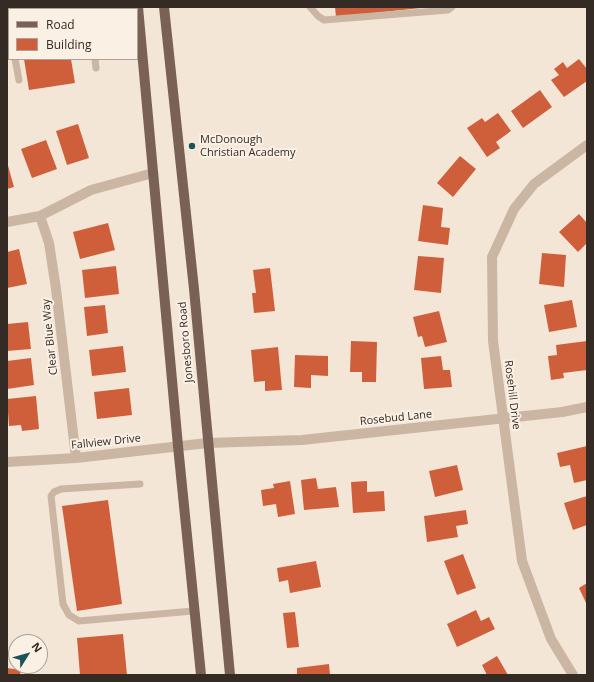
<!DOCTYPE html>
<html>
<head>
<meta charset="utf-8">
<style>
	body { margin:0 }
	#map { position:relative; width:594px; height:682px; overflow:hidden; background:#f3e6d7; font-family:"Open Sans",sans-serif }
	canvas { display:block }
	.frame { position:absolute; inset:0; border:8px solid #352b25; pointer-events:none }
	.legend { position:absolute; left:8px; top:8px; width:130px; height:52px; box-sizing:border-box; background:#faf0e4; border:1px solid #aba198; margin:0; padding:5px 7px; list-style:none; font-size:12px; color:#352b25 }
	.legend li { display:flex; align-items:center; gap:8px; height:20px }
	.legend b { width:20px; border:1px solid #aba198 }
	.north { position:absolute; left:8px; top:634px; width:40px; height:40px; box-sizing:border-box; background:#faf0e4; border:1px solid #aba198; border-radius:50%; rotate:53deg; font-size:11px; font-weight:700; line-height:16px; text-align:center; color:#352b25 }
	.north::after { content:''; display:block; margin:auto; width:14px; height:18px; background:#195459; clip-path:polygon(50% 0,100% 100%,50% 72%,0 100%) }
</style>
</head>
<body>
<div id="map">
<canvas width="594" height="682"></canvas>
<div class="frame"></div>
<ul class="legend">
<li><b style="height:5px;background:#796155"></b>Road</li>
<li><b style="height:11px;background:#ce5f3a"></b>Building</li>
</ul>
<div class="north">N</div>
</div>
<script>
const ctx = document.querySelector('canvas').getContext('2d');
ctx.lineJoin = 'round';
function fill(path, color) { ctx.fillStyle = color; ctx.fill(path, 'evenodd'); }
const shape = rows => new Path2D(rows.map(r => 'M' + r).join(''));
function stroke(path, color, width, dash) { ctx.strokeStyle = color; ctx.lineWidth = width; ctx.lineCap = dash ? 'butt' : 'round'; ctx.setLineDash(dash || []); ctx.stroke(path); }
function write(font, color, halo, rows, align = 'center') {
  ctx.font = font + ' "Open Sans",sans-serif'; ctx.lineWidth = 4; ctx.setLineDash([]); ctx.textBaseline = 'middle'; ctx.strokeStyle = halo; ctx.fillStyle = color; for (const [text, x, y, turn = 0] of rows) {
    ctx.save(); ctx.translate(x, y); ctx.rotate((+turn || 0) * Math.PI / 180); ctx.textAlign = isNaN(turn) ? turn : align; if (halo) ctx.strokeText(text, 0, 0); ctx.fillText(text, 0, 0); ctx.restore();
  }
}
fill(shape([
	[50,7,63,7,63,9,42,9],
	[335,7,421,7,421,8,336,17],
	[24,59,71,59,75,83,29,90],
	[579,59,587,69,587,81,564,97,551,80,559,75,554,69,563,62,567,68],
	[540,90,552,107,523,128,511,111],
	[498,113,511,131,496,142,500,148,487,157,467,128,482,118,485,122],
	[78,124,89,158,67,165,56,131],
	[46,140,57,169,32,178,21,149],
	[460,156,476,169,453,197,437,183],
	[7,162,14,187,7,189],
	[423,205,443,208,441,227,450,228,448,245,418,241],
	[579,214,587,223,587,243,578,252,559,232],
	[108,223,115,250,80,259,73,232],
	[19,249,27,284,7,288,7,252],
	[542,253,566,255,564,287,539,284],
	[418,256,444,258,441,293,414,290],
	[116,266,119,294,85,298,82,270],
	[270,268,275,311,254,313,252,293,256,293,253,270],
	[572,300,577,327,549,332,544,305],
	[105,305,108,333,87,336,84,307],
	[439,311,447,342,425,347,422,336,418,337,413,317],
	[28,322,31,349,7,351,7,324],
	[351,341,377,342,376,382,362,382,362,372,350,372],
	[587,341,587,370,563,373,564,378,551,380,548,356,557,355,556,345],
	[123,346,126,372,92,376,89,350],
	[278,347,282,390,265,391,265,381,254,382,251,350],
	[295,355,328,356,328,376,311,375,311,388,294,387],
	[441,356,443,370,450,370,452,387,424,389,421,358],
	[31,358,34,385,7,389,7,361],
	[129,388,132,415,97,419,94,392],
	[36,396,39,429,22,431,21,425,9,426,7,399],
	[587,446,587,480,574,483,570,465,560,467,557,453],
	[457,465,463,490,435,497,429,471],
	[316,478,318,489,336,487,339,507,304,510,301,480],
	[290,481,295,514,278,517,276,504,263,506,261,490,274,488,273,484],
	[367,481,367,492,384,491,385,511,353,513,351,482],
	[587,496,587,525,573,530,564,503],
	[108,500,122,604,77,611,62,506],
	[466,510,468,524,456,526,458,537,427,542,424,516],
	[463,554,476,588,457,595,444,561],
	[316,561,321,587,290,593,288,580,279,582,277,568],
	[587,583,587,605,579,588],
	[476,610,481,621,489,617,495,629,457,647,447,624],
	[295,612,299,647,287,648,283,613],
	[123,634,127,675,80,675,77,638],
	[497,656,508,675,487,675,482,665],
	[329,664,330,675,297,675,297,668],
	[7,668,21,670,20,675,7,675]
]), '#ce5f3a');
stroke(shape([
	[7,7,9,18],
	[88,7,88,9],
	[310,7,318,16,324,20,448,10,452,7],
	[15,59,19,80],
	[95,59,96,68],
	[140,484,61,489,54,492,51,496,63,604,69,615,79,621,193,611]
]), '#cbb6a3', 7);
stroke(shape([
	[40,216,49,243,56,289,76,458],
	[7,222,40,216,91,190,153,173],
	[7,462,76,458,207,443,302,440,562,412,587,407],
	[573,675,551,639,522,561,493,341,492,257,514,209,534,184,587,145]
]), '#cbb6a3', 10);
stroke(shape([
	[138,7,178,446,201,675],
	[164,7,194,289,230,675]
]), '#796155', 10);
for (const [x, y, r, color] of [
	[192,146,4,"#195459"]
]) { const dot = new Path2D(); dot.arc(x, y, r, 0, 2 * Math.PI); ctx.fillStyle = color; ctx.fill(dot); stroke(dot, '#faf0e4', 1.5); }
write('11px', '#352b25', '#faf0e4', [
	["McDonough",200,140],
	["Christian Academy",200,153]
], 'left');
write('11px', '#352b25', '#faf0e4', [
	["Clear Blue Way",50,337,-96],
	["Jonesboro Road",186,342,-95],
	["Rosehill Drive",512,395,83],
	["Rosebud Lane",396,418,-6],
	["Fallview Drive",106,442,-6]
]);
</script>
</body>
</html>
